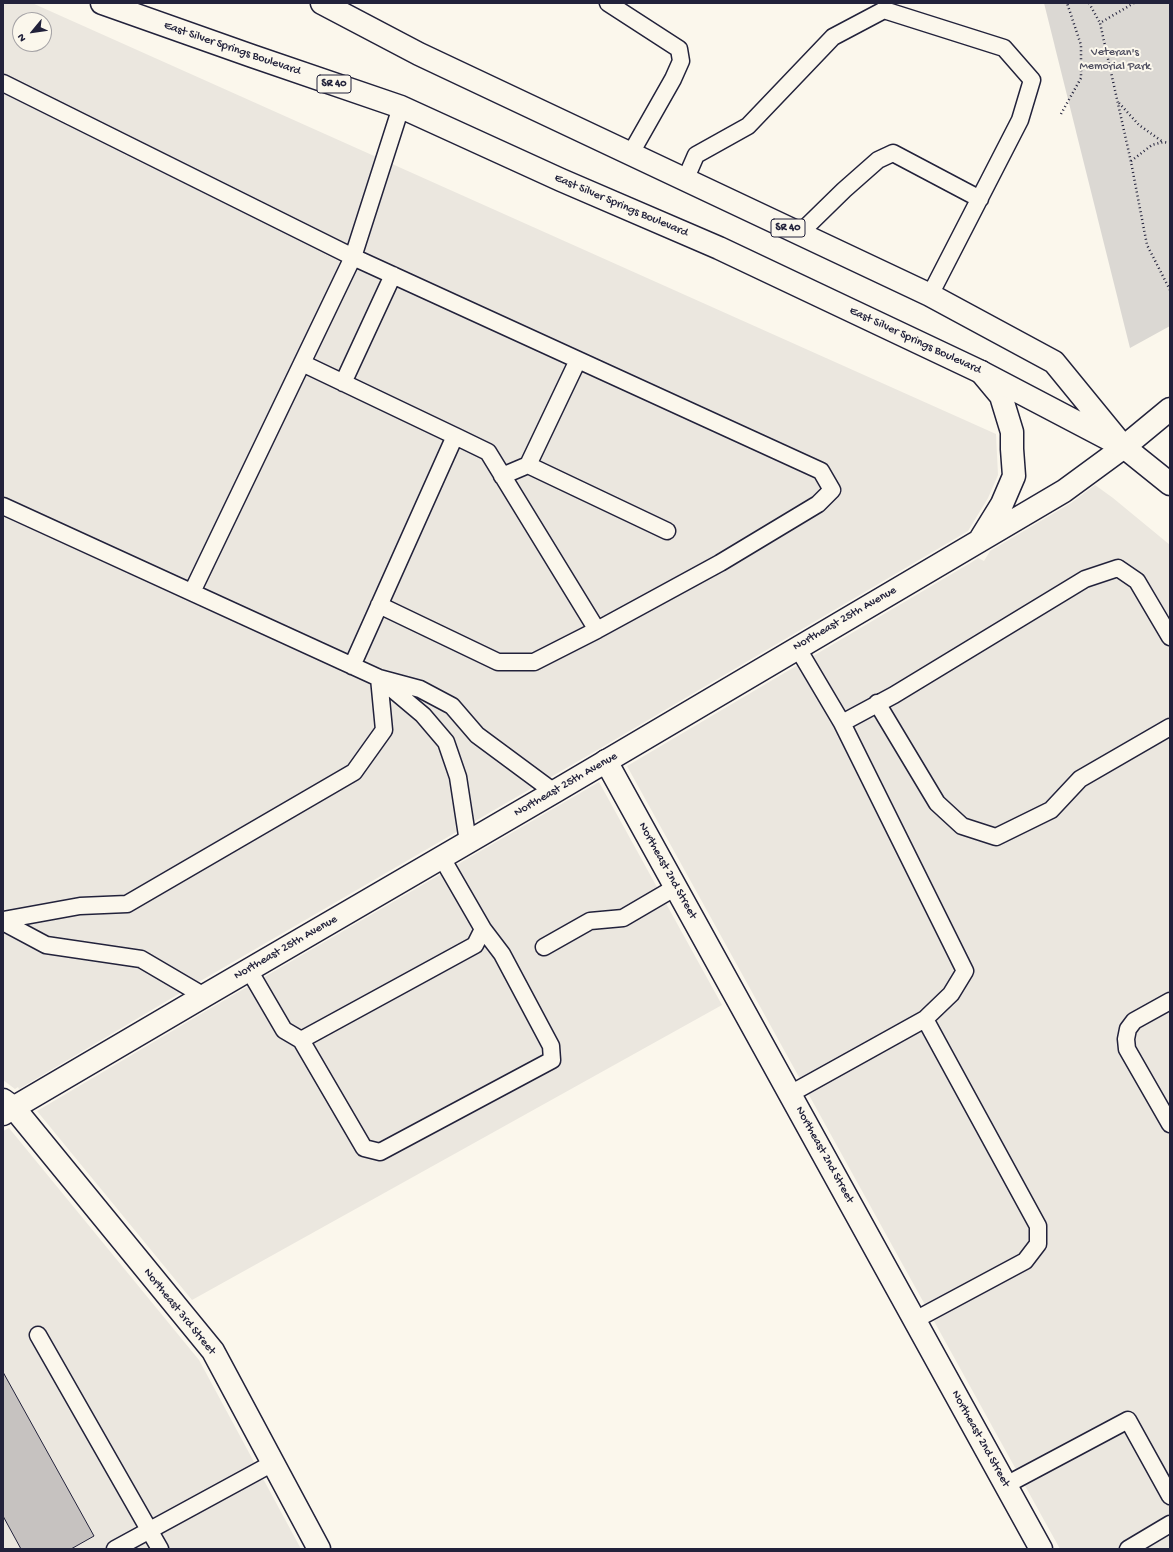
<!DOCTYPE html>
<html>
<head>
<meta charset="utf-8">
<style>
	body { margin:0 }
	#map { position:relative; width:1173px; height:1552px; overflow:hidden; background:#fbf7ec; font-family:"Gochi Hand",sans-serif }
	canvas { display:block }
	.frame { position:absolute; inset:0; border:4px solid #22223b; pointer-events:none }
	.north { position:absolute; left:12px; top:12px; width:40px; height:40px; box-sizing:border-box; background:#fbf7ec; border:1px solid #a4a2a5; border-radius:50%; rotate:241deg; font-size:11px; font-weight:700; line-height:16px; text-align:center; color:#22223b }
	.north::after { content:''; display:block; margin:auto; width:14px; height:18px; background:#22223b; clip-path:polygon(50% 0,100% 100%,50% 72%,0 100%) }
</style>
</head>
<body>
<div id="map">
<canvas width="1173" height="1552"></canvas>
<div class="frame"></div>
<div class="north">N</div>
</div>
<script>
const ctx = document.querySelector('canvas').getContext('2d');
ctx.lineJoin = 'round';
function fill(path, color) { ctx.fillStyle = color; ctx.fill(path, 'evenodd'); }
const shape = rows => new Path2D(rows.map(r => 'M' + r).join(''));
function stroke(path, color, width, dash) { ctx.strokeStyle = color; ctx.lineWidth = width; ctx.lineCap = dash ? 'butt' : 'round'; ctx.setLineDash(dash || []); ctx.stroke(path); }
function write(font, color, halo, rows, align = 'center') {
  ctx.font = font + ' "Gochi Hand",sans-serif'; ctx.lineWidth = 4; ctx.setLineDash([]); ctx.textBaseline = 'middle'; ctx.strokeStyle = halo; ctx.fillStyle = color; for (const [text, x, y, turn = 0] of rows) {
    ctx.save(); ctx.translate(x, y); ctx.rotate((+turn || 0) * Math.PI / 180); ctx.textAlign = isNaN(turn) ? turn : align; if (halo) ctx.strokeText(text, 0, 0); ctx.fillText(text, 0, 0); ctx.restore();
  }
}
fill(shape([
	[3,3,32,3,996,434,998,475,988,498,968,531,599,749,197,983,19,1089,18,1087,15,1089,3,1080],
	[20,20,44,20,44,44,20,44],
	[1095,485,1113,498,1170,545,1170,1549,1060,1549,627,766,972,562,978,558,984,561,990,551,1071,503],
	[599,782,722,1005,192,1300,37,1111,211,1008],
	[9,1128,199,1360,301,1549,3,1549,3,1131]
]), '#ebe7df');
fill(shape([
	[1044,3,1170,3,1170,326,1130,348]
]), '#dbd8d3');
const building = shape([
	[3,1372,94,1536,71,1549,21,1549,3,1516,3,1372]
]);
fill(building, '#c6c2c0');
stroke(building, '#22223b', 1);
const service = shape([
	[608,3,679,49,681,61,673,79,631,153],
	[3,83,353,257,192,592],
	[401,107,353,257,821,471,832,490,818,504,720,563,597,630],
	[686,178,696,155,748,126,833,37,884,10,1004,48,1032,80,1020,120,930,295],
	[799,234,844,190,878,160,893,153,980,199],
	[578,360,528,465,667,531],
	[302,363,455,436,352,666],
	[343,383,393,275],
	[502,476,528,465],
	[3,506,379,678,384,730,354,772,127,904,80,906,3,920],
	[379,605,498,662,534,662,597,630,488,452,455,436],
	[797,647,842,723,894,695,1085,579,1118,568,1137,581,1170,637],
	[877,703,937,803,962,826,996,837,1051,810,1080,779,1170,727],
	[468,842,458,777,446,742,423,715,379,678,420,689,452,706,477,735,554,792],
	[3,922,46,945,141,959,204,996],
	[544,947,590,921,623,918,676,887],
	[249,970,284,1030,301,1040,475,945,483,929,442,858],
	[1170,1001,1134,1021,1128,1029,1126,1039,1127,1049,1170,1124],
	[301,1040,364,1148,380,1152,552,1060,551,1046,502,954,483,929],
	[790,1094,925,1019,951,994,965,971,842,723],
	[915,1320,1025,1261,1038,1244,1038,1226,925,1019],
	[38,1335,160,1549],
	[1006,1485,1128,1420,1170,1496],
	[115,1549,273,1463],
	[1128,1549,1170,1524]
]);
const minor = shape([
	[606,761,1041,1549]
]);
const tertiary = shape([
	[3,1100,14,1108,213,1351,319,1549]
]);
const secondary = shape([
	[981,538,1002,504,1014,476,1012,449,1012,432,1001,396,981,372],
	[3,1114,204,996,554,792,1064,491,1124,447,1170,409]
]);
const primary = shape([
	[102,3,252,56,401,107,561,180,719,248,981,372,1124,447,1170,484],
	[322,3,419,54,930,295,1054,362,1117,439]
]);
stroke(service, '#22223b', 19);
stroke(minor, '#22223b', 25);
stroke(tertiary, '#22223b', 25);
stroke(secondary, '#22223b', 25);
stroke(primary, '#22223b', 25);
stroke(shape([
	[1089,3,1100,23],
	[1134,3,1100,23,1131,162,1147,245,1170,290],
	[1119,103,1139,125,1163,142],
	[1061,114,1081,78,1081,45,1067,3],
	[1131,161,1152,145,1163,142,1170,143]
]), '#22223b', 2.5, [1, 3]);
stroke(service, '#fbf7ec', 16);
stroke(minor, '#fbf7ec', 22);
stroke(tertiary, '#fbf7ec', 22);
stroke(secondary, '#fbf7ec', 22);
stroke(primary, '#fbf7ec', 22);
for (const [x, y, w] of [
	[334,84,34],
	[788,228,34]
]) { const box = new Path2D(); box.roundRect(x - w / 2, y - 9, w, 18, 3); ctx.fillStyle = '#fbf7ec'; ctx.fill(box); stroke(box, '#22223b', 1); }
write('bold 11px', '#22223b', null, [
	["SR 40",334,84],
	["SR 40",788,228]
]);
write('12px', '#22223b', '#fbf7ec', [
	["East Silver Springs Boulevard",232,49,19],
	["East Silver Springs Boulevard",621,206,23],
	["East Silver Springs Boulevard",915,341,25],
	["Northeast 25th Avenue",845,619,-30],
	["Northeast 25th Avenue",566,785,-30],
	["Northeast 2nd Street",667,871,61],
	["Northeast 25th Avenue",286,948,-30],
	["Northeast 2nd Street",824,1155,61],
	["Northeast 3rd Street",179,1312,51],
	["Northeast 2nd Street",980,1439,61]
]);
write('12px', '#505061', '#fbf7ec', [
	["Veteran's",1115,53],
	["Memorial Park",1115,67]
]);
</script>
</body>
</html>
